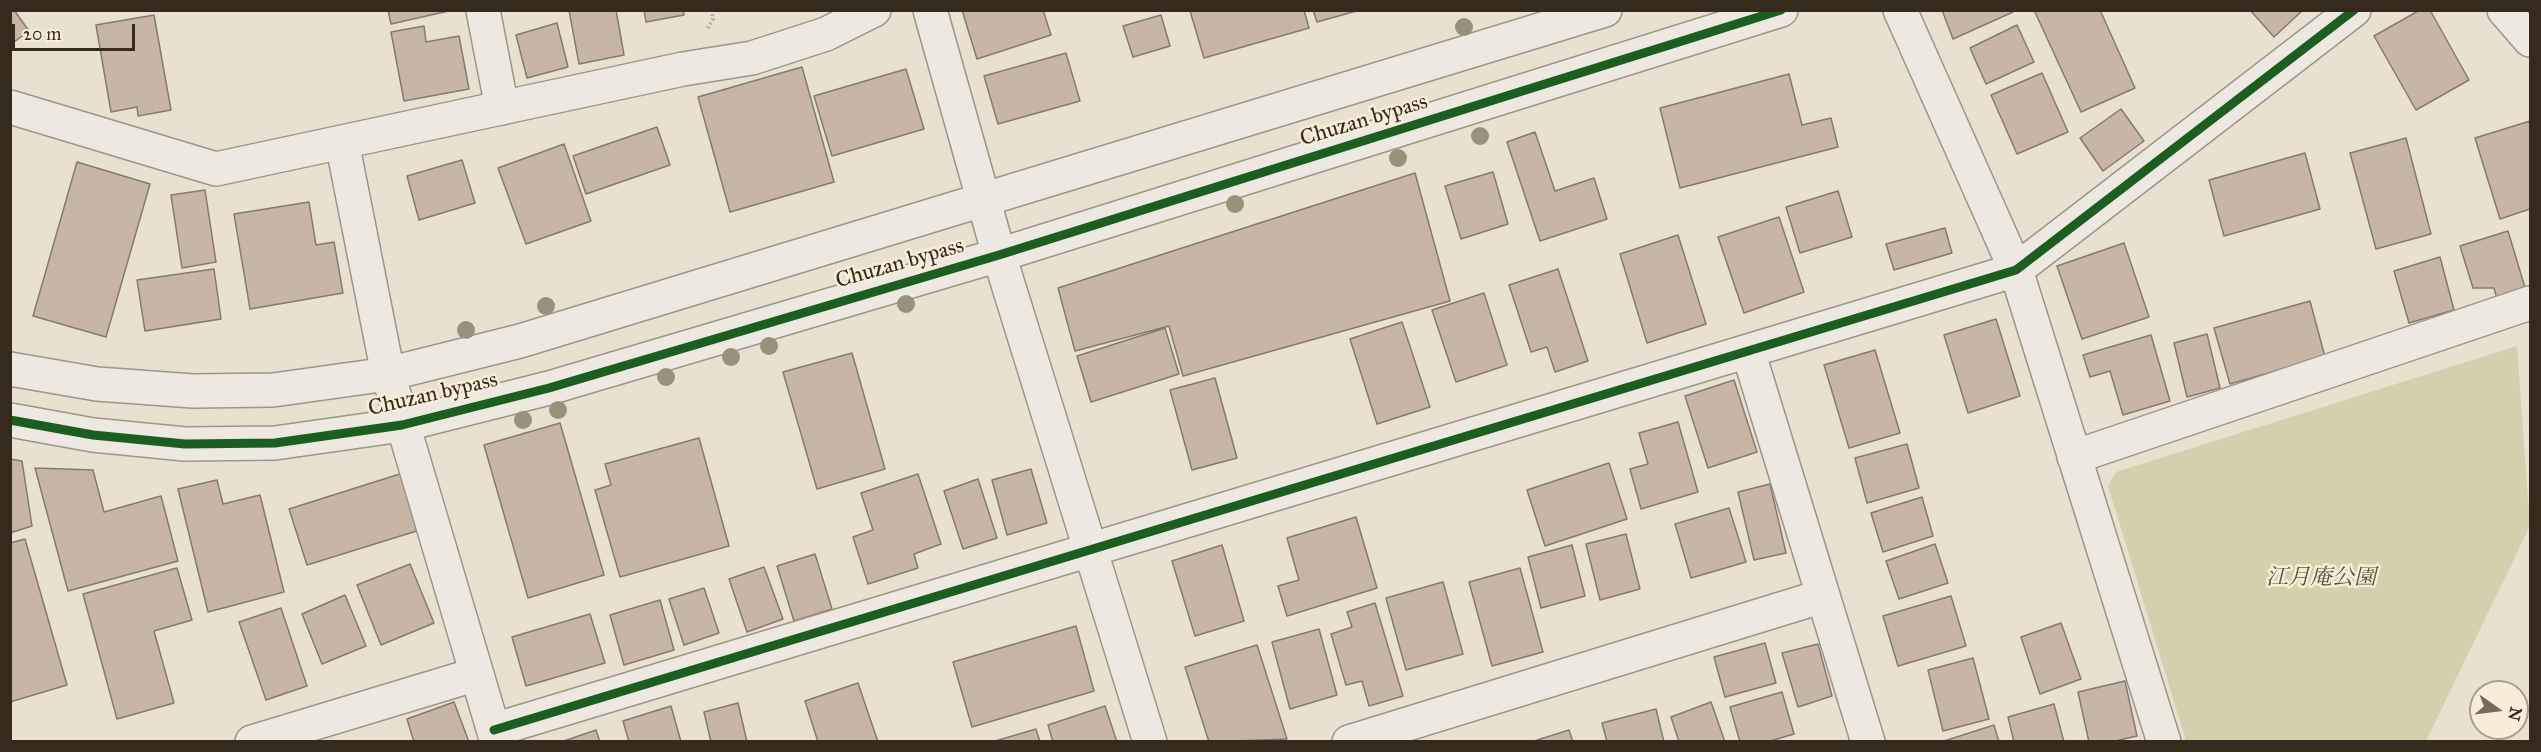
<!DOCTYPE html>
<html>
<head>
<meta charset="utf-8">
<style>
	body { margin:0 }
	#map { position:relative; width:2541px; height:752px; overflow:hidden; background:#eae0d0; font-family:"IM FELL Great Primer",serif }
	canvas { display:block }
	.frame { position:absolute; inset:0; border:12px solid #362a1c; pointer-events:none }
	.north { position:absolute; left:2469px; top:680px; width:60px; height:60px; box-sizing:border-box; background:#f8edd9; border:2px solid #aa9f8d; border-radius:50%; rotate:104deg; font-size:16px; font-weight:700; line-height:24px; text-align:center; color:#362a1c }
	.north::after { content:''; display:block; margin:auto; width:21px; height:27px; background:#756a5b; clip-path:polygon(50% 0,100% 100%,50% 72%,0 100%) }
	.scale { position:absolute; left:12px; top:24px; width:123px; height:27px; box-sizing:border-box; border:3px solid #362a1c; border-top:0; padding-left:8px; font-size:18px; line-height:21px; white-space:nowrap; color:#362a1c; -webkit-text-stroke:4px #f8edd9; paint-order:stroke }
</style>
</head>
<body>
<div id="map">
<canvas width="2541" height="752"></canvas>
<div class="frame"></div>
<div class="north">N</div>
<div class="scale">20 m</div>
</div>
<script>
const ctx = document.querySelector('canvas').getContext('2d');
ctx.lineJoin = 'round';
function fill(path, color) { ctx.fillStyle = color; ctx.fill(path, 'evenodd'); }
const shape = rows => new Path2D(rows.map(r => 'M' + r).join(''));
function stroke(path, color, width, dash) { ctx.strokeStyle = color; ctx.lineWidth = width; ctx.lineCap = dash ? 'butt' : 'round'; ctx.setLineDash(dash || []); ctx.stroke(path); }
function write(font, color, halo, rows, align = 'center') {
  ctx.font = font + ' "IM FELL Great Primer","Noto Serif JP",serif'; ctx.lineWidth = 5; ctx.setLineDash([]); ctx.textBaseline = 'middle'; ctx.strokeStyle = halo; ctx.fillStyle = color; for (const [text, x, y, turn = 0] of rows) {
    ctx.save(); ctx.translate(x, y); ctx.rotate((+turn || 0) * Math.PI / 180); ctx.textAlign = isNaN(turn) ? turn : align; if (halo) ctx.strokeText(text, 0, 0); ctx.fillText(text, 0, 0); ctx.restore();
  }
}
fill(shape([
	[2517,346,2530,526,2426,741,2186,741,2108,486,2116,472]
]), '#d3d0ad');
const building = shape([
	[10,10,14,10,29,31,10,45,10,10],
	[388,10,453,10,391,24,388,10],
	[569,10,616,10,624,55,579,64,569,10],
	[644,10,683,10,684,15,646,22,644,10],
	[962,10,1043,10,1051,35,977,59,962,10],
	[1304,10,1309,28,1204,58,1190,11,1304,10],
	[1313,10,1360,10,1317,22,1313,10],
	[1942,10,2013,10,2013,12,1953,39,1942,10],
	[2034,10,2100,10,2135,88,2081,112,2034,10],
	[2250,10,2303,10,2274,37,2250,10],
	[2420,10,2430,10,2469,80,2416,110,2374,36,2420,10],
	[154,15,171,110,138,116,137,107,111,112,96,25,154,15],
	[1161,15,1170,46,1133,57,1123,26,1161,15],
	[557,23,568,67,527,78,516,35,557,23],
	[2017,25,2034,62,1986,84,1970,48,2017,25],
	[424,26,426,42,459,36,469,89,404,101,391,32,424,26],
	[1066,53,1080,101,998,124,984,76,1066,53],
	[802,67,834,182,730,212,698,97,802,67],
	[906,69,924,129,832,156,814,96,906,69],
	[2042,73,2068,132,2017,154,1991,95,2042,73],
	[1789,74,1802,125,1831,118,1838,147,1680,188,1660,108,1789,74],
	[2121,109,2144,141,2103,171,2080,138,2121,109],
	[2530,121,2530,209,2500,219,2475,138,2530,121],
	[657,127,670,165,586,194,573,156,657,127],
	[1535,132,1555,191,1594,178,1607,219,1540,241,1507,142,1535,132],
	[2406,138,2431,234,2376,249,2350,153,2406,138],
	[564,144,591,221,526,244,498,168,564,144],
	[2305,153,2320,209,2224,236,2209,180,2305,153],
	[462,160,475,203,419,220,407,176,462,160],
	[77,162,150,184,106,337,33,316,77,162],
	[1493,172,1508,224,1461,239,1445,186,1493,172],
	[1415,173,1450,301,1183,376,1169,326,1075,351,1058,288,1415,173],
	[205,190,216,262,182,268,171,195,205,190],
	[1838,191,1852,237,1800,253,1786,207,1838,191],
	[309,202,316,245,334,242,343,293,250,309,234,214,309,202],
	[1779,217,1804,292,1744,313,1718,237,1779,217],
	[1945,228,1952,253,1894,270,1886,244,1945,228],
	[2508,231,2526,291,2497,299,2494,288,2473,288,2460,246,2508,231],
	[1678,235,1706,324,1647,343,1620,254,1678,235],
	[2124,243,2149,317,2082,339,2057,266,2124,243],
	[2440,257,2454,310,2409,323,2394,271,2440,257],
	[214,269,221,319,145,331,137,280,214,269],
	[1558,269,1588,361,1555,372,1547,347,1531,352,1509,285,1558,269],
	[1484,293,1507,365,1456,382,1432,310,1484,293],
	[2310,301,2325,357,2230,384,2214,328,2310,301],
	[1996,319,2020,396,1968,413,1944,335,1996,319],
	[1402,322,1430,407,1377,424,1350,339,1402,322],
	[1165,328,1179,374,1091,402,1077,356,1165,328],
	[2207,334,2220,388,2187,397,2174,343,2207,334],
	[2151,335,2170,401,2123,415,2110,371,2090,377,2083,355,2151,335],
	[1875,350,1900,433,1849,448,1824,365,1875,350],
	[852,353,885,469,817,489,783,372,852,353],
	[1215,378,1237,458,1192,470,1170,390,1215,378],
	[1734,380,1757,452,1708,468,1685,396,1734,380],
	[1678,422,1698,492,1641,509,1630,469,1648,464,1639,433,1678,422],
	[560,423,604,575,528,598,484,445,560,423],
	[699,438,729,546,620,577,595,490,611,485,605,464,699,438],
	[1907,444,1919,488,1867,503,1855,458,1907,444],
	[10,459,22,461,32,526,10,533,10,459],
	[1609,463,1627,519,1545,546,1527,490,1609,463],
	[35,468,93,470,104,512,161,496,178,561,68,591,35,468],
	[1031,469,1047,523,1007,535,992,480,1031,469],
	[406,472,423,529,307,565,289,509,406,472],
	[918,474,941,544,914,554,918,568,868,584,853,537,873,530,861,493,918,474],
	[978,479,997,538,963,549,944,491,978,479],
	[217,480,223,504,260,495,284,592,208,612,178,489,217,480],
	[1770,484,1786,553,1754,560,1738,492,1770,484],
	[1922,497,1933,536,1883,552,1871,513,1922,497],
	[1729,508,1746,562,1691,578,1675,524,1729,508],
	[1356,517,1377,588,1287,616,1278,586,1299,580,1287,538,1356,517],
	[1626,534,1640,589,1600,600,1586,544,1626,534],
	[25,539,67,685,10,702,10,543,25,539],
	[1935,544,1948,583,1899,599,1886,561,1935,544],
	[1222,545,1244,621,1195,636,1172,561,1222,545],
	[1572,545,1585,596,1541,608,1528,557,1572,545],
	[815,554,832,609,794,621,777,566,815,554],
	[410,564,434,623,381,645,357,585,410,564],
	[764,567,783,619,747,632,729,579,764,567],
	[177,568,192,620,154,631,174,703,117,719,83,594,177,568],
	[1520,568,1543,652,1492,666,1469,582,1520,568],
	[1443,582,1463,654,1406,670,1386,598,1443,582],
	[704,588,719,633,684,645,669,599,704,588],
	[345,595,366,646,322,664,302,614,345,595],
	[1951,596,1966,646,1898,666,1883,616,1951,596],
	[660,600,674,650,624,665,610,615,660,600],
	[1375,603,1403,696,1369,706,1362,681,1346,685,1331,634,1352,627,1347,612,1375,603],
	[281,608,307,686,266,700,239,622,281,608],
	[590,614,605,663,526,686,512,637,590,614],
	[2061,623,2081,679,2040,694,2021,637,2061,623],
	[1076,626,1094,691,972,727,953,662,1076,626],
	[1319,629,1337,695,1290,709,1272,642,1319,629],
	[1765,643,1776,683,1725,697,1714,657,1765,643],
	[1818,644,1832,696,1798,707,1782,653,1818,644],
	[1257,645,1287,739,1209,742,1185,667,1257,645],
	[1973,658,1989,719,1943,731,1928,670,1973,658],
	[2125,681,2137,736,2111,742,2089,742,2078,692,2125,681],
	[858,683,878,742,818,742,805,701,858,683],
	[1782,692,1794,734,1767,742,1740,742,1730,707,1782,692],
	[454,702,469,742,414,742,407,719,454,702],
	[1711,702,1725,742,1679,742,1671,717,1711,702],
	[738,703,747,742,711,742,704,712,738,703],
	[2054,704,2064,742,2014,742,2008,717,2054,704],
	[671,706,681,742,629,742,623,721,671,706],
	[1105,706,1117,742,1053,742,1048,725,1105,706],
	[1656,709,1664,742,1607,742,1602,723,1656,709],
	[1994,725,1999,742,1941,742,1994,725],
	[1036,729,1040,742,992,742,1036,729],
	[596,730,600,742,561,742,596,730],
	[1569,730,1573,742,1531,742,1569,730]
]);
fill(building, '#c7b5a6');
stroke(building, '#837b71', 1.5);
const minor = shape([
	[483,10,502,108],
	[1900,10,2016,270,2164,742],
	[2504,10,2530,40],
	[10,107,216,169,683,69,752,58,826,34,874,10],
	[342,142,388,374,497,742],
	[999,255,1150,742],
	[1748,351,1868,742],
	[2074,457,2530,303],
	[494,730,2016,270,2354,10],
	[252,742,477,674],
	[1349,742,1823,596]
]);
const tertiary = shape([
	[930,10,999,255],
	[10,369,97,384,193,391,273,390,388,374,520,341,1605,10],
	[10,420,93,435,185,444,275,443,402,425,549,388,999,255,1781,10]
]);
stroke(minor, '#9c958a', 36);
stroke(tertiary, '#9c958a', 36);
stroke(shape([
	[708,28,713,19,711,10]
]), '#aca79f', 4, [1.5, 3]);
stroke(minor, '#ede8e0', 33);
stroke(tertiary, '#ede8e0', 33);
stroke(shape([
	[10,420,93,435,185,444,275,443,402,425,549,388,999,255,1781,10],
	[494,730,2016,270,2354,10]
]), '#1b5e20', 9);
ctx.fillStyle = '#9a917d';
for (const [x, y] of [
	[1464,27],
	[1480,136],
	[1398,158],
	[1235,204],
	[906,304],
	[546,306],
	[466,330],
	[769,346],
	[731,357],
	[666,377],
	[558,410],
	[523,420]
]) { ctx.beginPath(); ctx.arc(x, y, 9, 0, 2 * Math.PI); ctx.fill(); }
write('22px', '#362a1c', '#f8edd9', [
	["Chuzan bypass",1364,121,-17],
	["Chuzan bypass",900,264,-16],
	["Chuzan bypass",433,395,-13]
]);
write('italic 22px', '#595039', '#f8edd9', [
	["江月庵公園",2321,579]
]);
</script>
</body>
</html>
